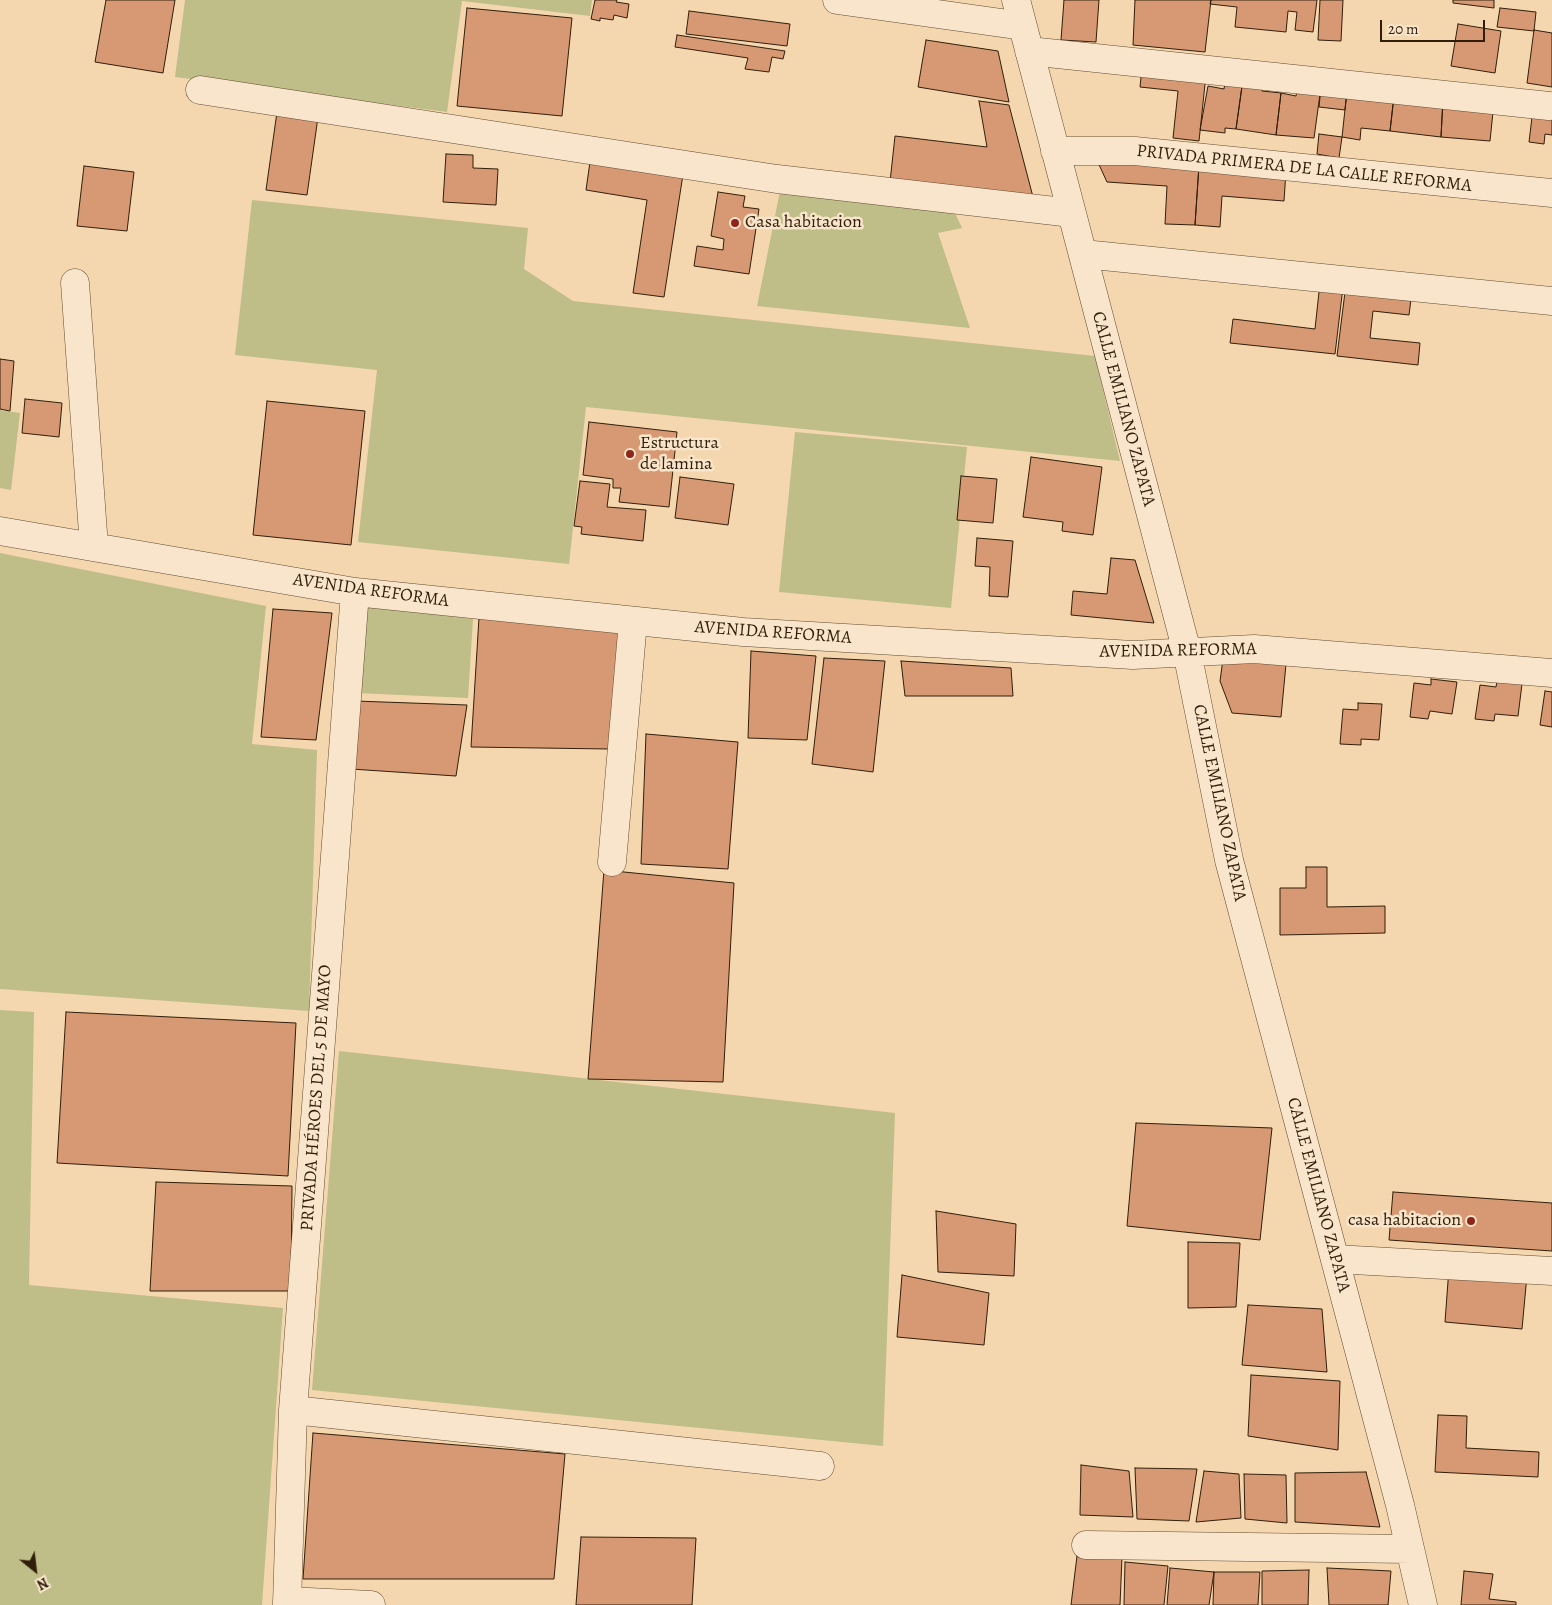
<!DOCTYPE html>
<html>
<head>
<meta charset="utf-8">
<style>
	body { margin:0 }
	#map { position:relative; width:1552px; height:1605px; overflow:hidden; background:#f4d7af; font-family:Alegreya,serif }
	canvas { display:block }
	.north { position:absolute; left:10px; top:1545px; width:50px; height:50px; -webkit-text-stroke:4px #f8e5cb; paint-order:stroke; rotate:151deg; font-size:14px; font-weight:700; line-height:20px; text-align:center; color:#311e0a }
	.north::after { content:''; display:block; margin:auto; width:18px; height:22px; background:#311e0a; clip-path:polygon(50% 0,100% 100%,50% 72%,0 100%) }
	.scale { position:absolute; left:1380px; top:20px; width:105px; height:22px; box-sizing:border-box; border:2px solid #311e0a; border-top:0; padding-left:6px; font-size:15px; line-height:18px; white-space:nowrap; color:#311e0a; -webkit-text-stroke:4px #f8e5cb; paint-order:stroke }
</style>
</head>
<body>
<div id="map">
<canvas width="1552" height="1605"></canvas>
<div class="north">N</div>
<div class="scale">20 m</div>
</div>
<script>
const ctx = document.querySelector('canvas').getContext('2d');
ctx.lineJoin = 'round';
function fill(path, color) { ctx.fillStyle = color; ctx.fill(path, 'evenodd'); }
const shape = rows => new Path2D(rows.map(r => 'M' + r).join(''));
function stroke(path, color, width, dash) { ctx.strokeStyle = color; ctx.lineWidth = width; ctx.lineCap = dash ? 'butt' : 'round'; ctx.setLineDash(dash || []); ctx.stroke(path); }
function write(font, color, halo, rows, align = 'center') {
  ctx.font = font + ' Alegreya,serif'; ctx.lineWidth = 5; ctx.setLineDash([]); ctx.textBaseline = 'middle'; ctx.strokeStyle = halo; ctx.fillStyle = color; for (const [text, x, y, turn = 0] of rows) {
    ctx.save(); ctx.translate(x, y); ctx.rotate((+turn || 0) * Math.PI / 180); ctx.textAlign = isNaN(turn) ? turn : align; if (halo) ctx.strokeText(text, 0, 0); ctx.fillText(text, 0, 0); ctx.restore();
  }
}
fill(shape([
	[185,0,592,0,590,16,462,1,447,112,175,77],
	[780,191,955,213,962,228,938,233,970,328,757,306],
	[252,200,528,228,524,269,573,301,1095,356,1120,461,586,407,569,564,358,542,377,370,235,355],
	[0,410,20,413,11,490,0,488],
	[795,432,967,447,951,608,779,592],
	[0,553,266,606,252,744,317,750,309,1011,0,989],
	[364,605,473,619,468,698,356,693],
	[0,1010,34,1012,29,1285,283,1308,262,1605,0,1605],
	[339,1051,895,1113,883,1446,312,1390]
]), '#bfbd88');
const building = shape([
	[106,0,175,0,163,73,95,62,106,0],
	[595,0,617,0,616,2,629,4,627,18,614,15,613,20,600,18,600,21,591,19,595,0],
	[1064,0,1099,0,1096,42,1061,40,1064,0],
	[1135,0,1211,0,1205,52,1133,45,1135,0],
	[1211,0,1317,0,1313,32,1295,30,1297,12,1288,11,1286,32,1235,27,1237,7,1210,4,1211,0],
	[1320,0,1343,0,1341,41,1318,40,1320,0],
	[1453,0,1494,0,1494,8,1453,3,1453,0],
	[467,8,572,18,562,116,457,106,467,8],
	[1500,8,1536,12,1534,31,1497,27,1500,8],
	[689,11,790,24,787,46,686,34,689,11],
	[1458,24,1501,31,1495,73,1451,66,1458,24],
	[1534,30,1552,33,1552,87,1527,83,1534,30],
	[677,35,785,51,783,59,772,57,769,72,745,69,748,58,675,47,677,35],
	[926,40,998,51,1009,102,918,87,926,40],
	[1142,68,1206,75,1199,141,1173,138,1178,91,1140,87,1142,68],
	[1226,77,1243,79,1236,129,1225,128,1225,133,1200,130,1208,86,1224,89,1226,77],
	[1243,79,1263,81,1262,91,1281,93,1276,135,1236,129,1243,79],
	[1298,84,1321,87,1314,138,1276,135,1281,93,1296,96,1298,84],
	[1321,87,1347,91,1345,110,1319,107,1321,87],
	[1347,91,1394,96,1390,131,1361,128,1360,140,1342,137,1347,91],
	[1394,96,1443,99,1441,137,1390,131,1394,96],
	[1443,99,1494,102,1490,141,1441,137,1443,99],
	[979,101,1009,105,1033,197,890,182,895,136,987,147,979,101],
	[278,105,319,110,307,195,266,190,278,105],
	[1533,109,1552,111,1552,135,1545,134,1544,144,1529,142,1533,109],
	[1319,134,1342,137,1339,158,1317,154,1319,134],
	[446,154,473,155,473,168,498,169,496,205,443,202,446,154],
	[591,155,684,168,664,297,633,293,647,200,586,190,591,155],
	[1095,156,1199,165,1195,225,1165,224,1167,186,1107,182,1095,156],
	[1199,165,1286,171,1284,201,1222,196,1220,227,1195,225,1199,165],
	[84,166,134,172,127,231,77,226,84,166],
	[718,192,745,196,743,207,759,209,749,274,694,266,697,246,723,250,724,239,711,236,718,192],
	[1320,283,1343,287,1335,354,1230,343,1233,319,1315,329,1320,283],
	[1346,284,1412,291,1409,315,1373,311,1370,338,1420,343,1418,365,1337,356,1346,284],
	[0,359,14,361,10,411,0,409,0,359],
	[25,399,62,403,59,437,22,433,25,399],
	[267,401,365,411,351,545,253,535,267,401],
	[589,422,677,432,669,507,619,502,621,488,613,488,613,479,583,475,589,422],
	[1031,457,1102,467,1093,535,1062,531,1063,522,1023,517,1031,457],
	[961,476,997,479,993,523,957,520,961,476],
	[680,477,734,484,728,525,675,518,680,477],
	[580,481,610,484,607,507,646,510,643,541,581,534,582,527,574,526,580,481],
	[977,538,1013,541,1008,597,989,596,990,567,975,566,977,538],
	[1111,558,1135,560,1154,623,1071,615,1073,591,1107,594,1111,558],
	[273,609,332,613,316,740,261,737,273,609],
	[479,618,620,629,609,749,471,747,479,618],
	[751,651,816,656,807,740,748,738,751,651],
	[824,658,885,661,873,772,812,764,824,658],
	[1223,659,1286,664,1281,717,1232,713,1220,681,1223,659],
	[901,661,1011,668,1013,696,905,696,901,661],
	[1431,679,1457,682,1452,714,1430,711,1428,719,1410,717,1414,683,1431,685,1431,679],
	[1497,681,1522,684,1518,716,1495,714,1494,721,1475,719,1480,685,1496,687,1497,681],
	[1545,691,1552,692,1552,727,1540,725,1545,691],
	[355,701,467,705,456,776,351,769,355,701],
	[1358,703,1382,704,1379,740,1361,739,1361,745,1340,744,1343,709,1358,710,1358,703],
	[646,734,738,742,728,869,641,864,646,734],
	[1306,867,1327,867,1327,907,1385,906,1385,933,1280,935,1280,888,1306,888,1306,867],
	[604,870,734,883,723,1082,588,1079,604,870],
	[66,1012,296,1023,288,1176,57,1163,66,1012],
	[1136,1123,1272,1128,1260,1240,1127,1226,1136,1123],
	[156,1182,292,1186,291,1291,150,1291,156,1182],
	[1393,1192,1552,1203,1552,1251,1389,1240,1393,1192],
	[936,1211,1016,1224,1014,1276,938,1272,936,1211],
	[1188,1242,1240,1243,1236,1307,1188,1308,1188,1242],
	[1449,1268,1527,1275,1522,1329,1445,1322,1449,1268],
	[902,1275,989,1293,984,1345,897,1337,902,1275],
	[1248,1305,1322,1309,1327,1372,1242,1365,1248,1305],
	[1251,1375,1340,1381,1338,1450,1248,1436,1251,1375],
	[1438,1415,1467,1416,1466,1448,1539,1452,1538,1477,1435,1472,1438,1415],
	[313,1433,565,1454,554,1579,303,1579,313,1433],
	[1081,1465,1129,1471,1133,1517,1080,1515,1081,1465],
	[1135,1468,1197,1469,1189,1521,1137,1519,1135,1468],
	[1204,1471,1239,1474,1241,1518,1196,1522,1204,1471],
	[1366,1472,1380,1527,1295,1522,1295,1473,1366,1472],
	[1244,1474,1286,1475,1287,1523,1245,1519,1244,1474],
	[581,1537,696,1538,692,1605,576,1605,581,1537],
	[1077,1556,1122,1557,1120,1605,1071,1605,1077,1556],
	[1125,1562,1168,1566,1164,1605,1124,1605,1125,1562],
	[1170,1568,1214,1572,1209,1605,1167,1605,1170,1568],
	[1327,1568,1391,1571,1388,1605,1329,1605,1327,1568],
	[1309,1570,1308,1605,1262,1605,1262,1571,1309,1570],
	[1464,1571,1493,1574,1489,1599,1516,1602,1516,1605,1461,1605,1464,1571],
	[1214,1572,1260,1572,1258,1605,1213,1605,1214,1572]
]);
fill(building, '#d69974');
stroke(building, '#311e0a', 1);
const minor = shape([
	[837,0,1023,26],
	[1016,0,1187,652,1229,860,1400,1505,1423,1605],
	[1029,51,1549,106],
	[200,90,777,179,1072,213],
	[1055,151,1135,151,1552,193],
	[1083,254,1552,301],
	[75,283,94,547],
	[0,531,355,592,743,632,1133,655,1254,649,1552,673],
	[612,862,633,621],
	[1335,1259,1552,1271],
	[293,1410,820,1466],
	[1086,1545,1410,1549],
	[287,1601,371,1605],
	[287,1605,293,1410,355,592]
]);
stroke(minor, '#624c33', 29);
stroke(minor, '#f8e5cb', 28);
for (const [x, y, r, color] of [
	[735,223,5,"#8f2418"],
	[630,454,5,"#8f2418"],
	[1471,1221,5,"#8f2418"]
]) { const dot = new Path2D(); dot.arc(x, y, r, 0, 2 * Math.PI); ctx.fillStyle = color; ctx.fill(dot); stroke(dot, '#f8e5cb', 2); }
write('18px', '#311e0a', '#f8e5cb', [
	["PRIVADA PRIMERA DE LA CALLE REFORMA",1304,169,6],
	["CALLE EMILIANO ZAPATA",1123,409,75],
	["AVENIDA REFORMA",371,591,8],
	["AVENIDA REFORMA",773,633,4],
	["AVENIDA REFORMA",1178,651,-1],
	["CALLE EMILIANO ZAPATA",1219,803,78],
	["PRIVADA HÉROES DEL 5 DE MAYO",317,1098,-86],
	["CALLE EMILIANO ZAPATA",1318,1195,75]
]);
write('18px', '#311e0a', '#f8e5cb', [
	["Casa habitacion",745,223],
	["Estructura",640,444],
	["de lamina",640,465],
	["casa habitacion",1461,1221,"right"]
], 'left');
</script>
</body>
</html>
